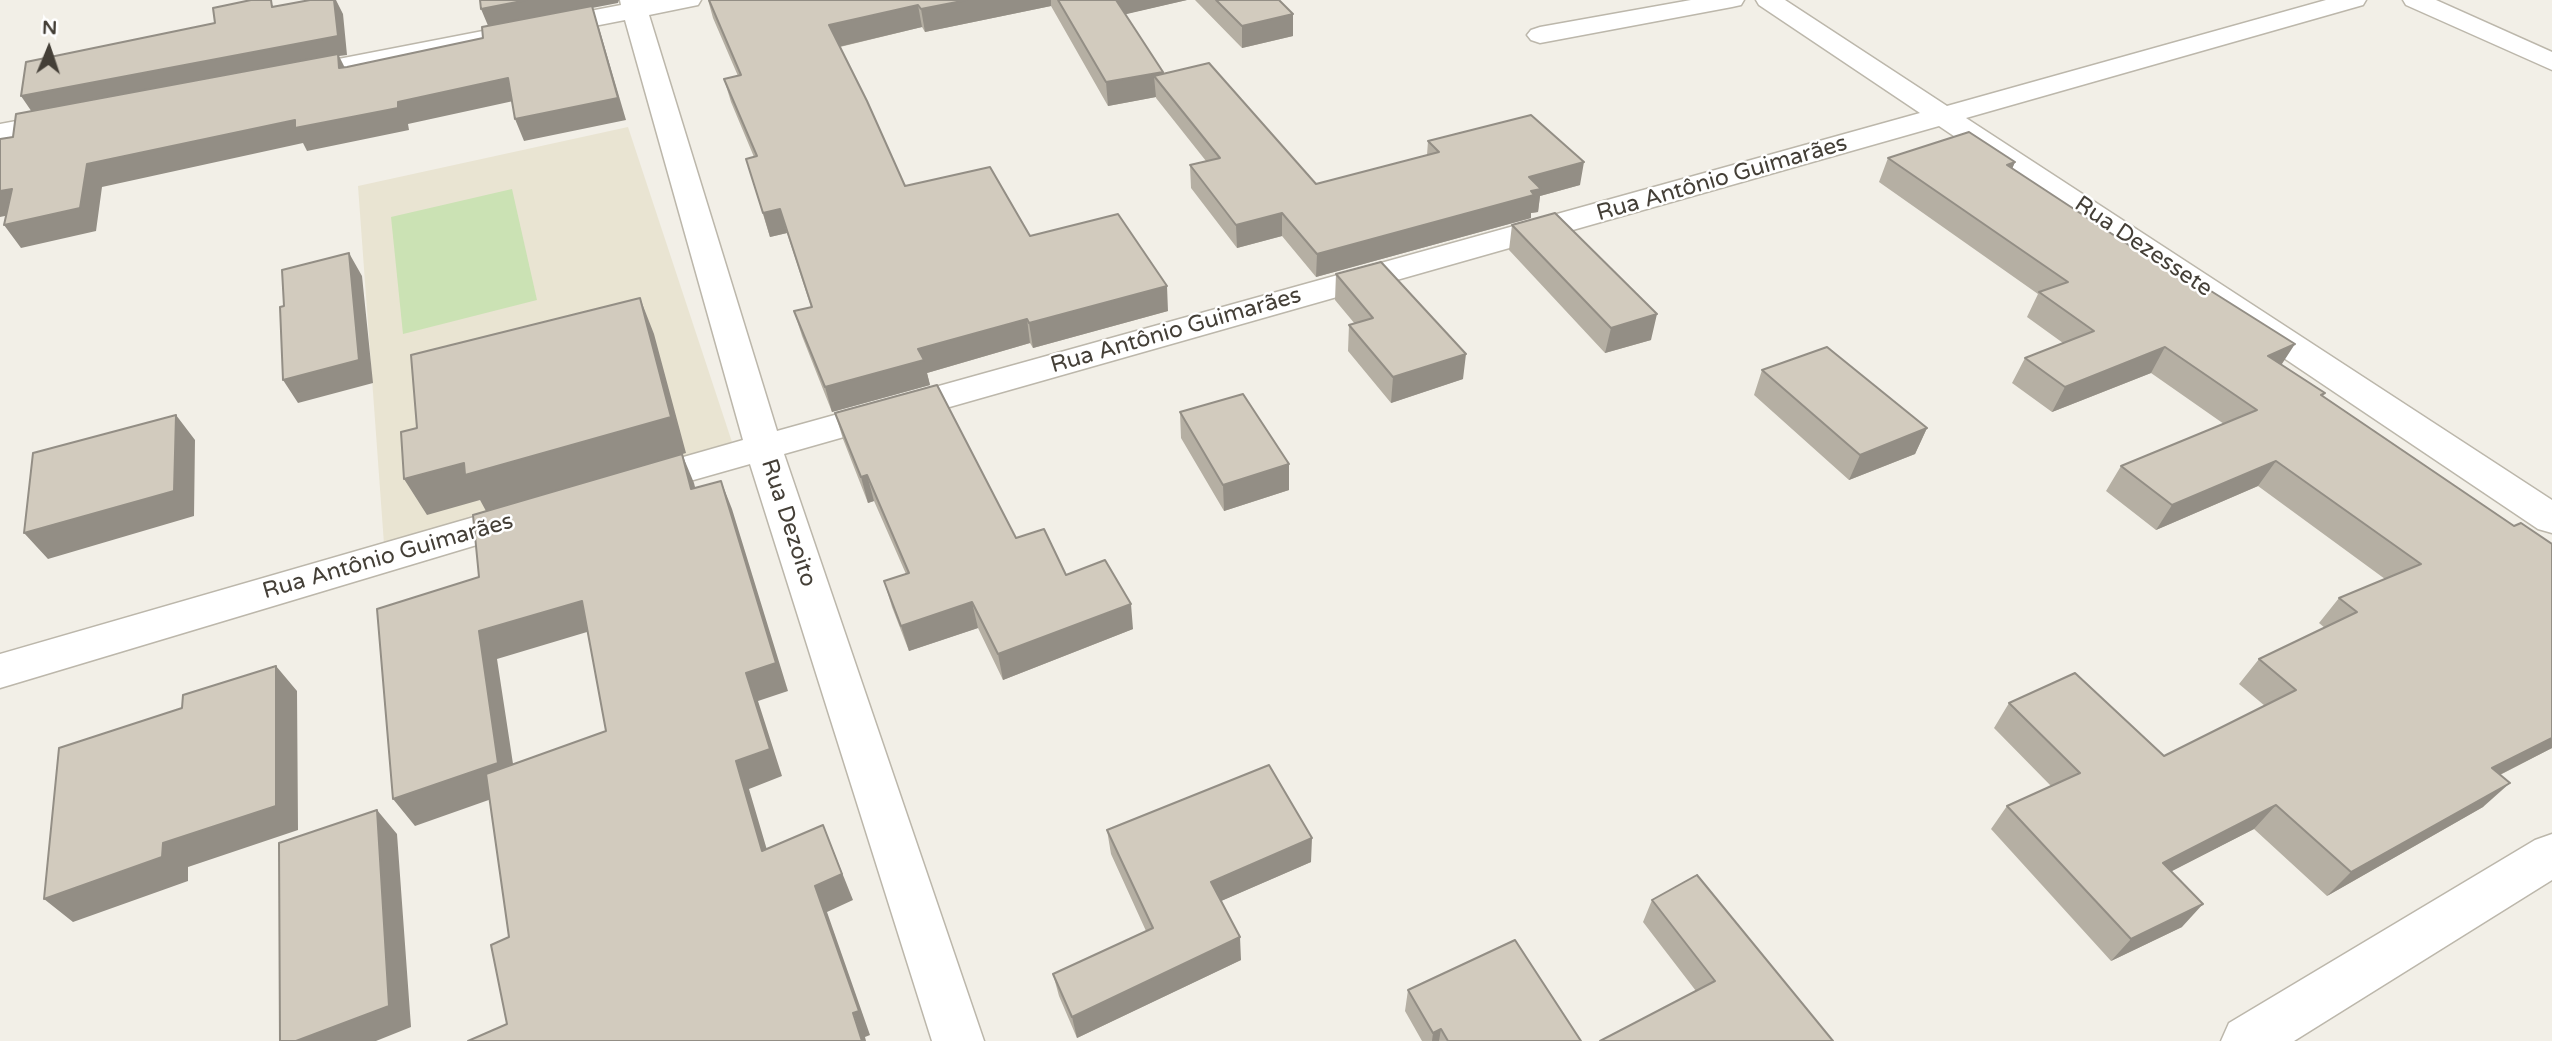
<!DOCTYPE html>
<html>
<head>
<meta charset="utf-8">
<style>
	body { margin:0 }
	#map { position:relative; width:2552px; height:1041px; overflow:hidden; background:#f2efe7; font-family:"Varela Round",sans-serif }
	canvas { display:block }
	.north { position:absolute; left:14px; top:14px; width:70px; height:70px; -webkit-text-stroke:5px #fff; paint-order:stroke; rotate:2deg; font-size:19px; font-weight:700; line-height:28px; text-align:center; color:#443f37 }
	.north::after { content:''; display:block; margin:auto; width:24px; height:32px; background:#443f37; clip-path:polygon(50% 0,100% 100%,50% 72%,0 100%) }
</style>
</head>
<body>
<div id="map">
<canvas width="2552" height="1041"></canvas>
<div class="north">N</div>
</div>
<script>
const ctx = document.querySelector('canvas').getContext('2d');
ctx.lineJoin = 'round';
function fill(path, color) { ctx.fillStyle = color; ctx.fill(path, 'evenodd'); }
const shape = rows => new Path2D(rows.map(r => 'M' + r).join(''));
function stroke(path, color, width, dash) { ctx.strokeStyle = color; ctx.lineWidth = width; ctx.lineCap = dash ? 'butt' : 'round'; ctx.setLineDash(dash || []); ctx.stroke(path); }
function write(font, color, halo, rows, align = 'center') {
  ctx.font = font + ' "Varela Round",sans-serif'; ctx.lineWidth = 5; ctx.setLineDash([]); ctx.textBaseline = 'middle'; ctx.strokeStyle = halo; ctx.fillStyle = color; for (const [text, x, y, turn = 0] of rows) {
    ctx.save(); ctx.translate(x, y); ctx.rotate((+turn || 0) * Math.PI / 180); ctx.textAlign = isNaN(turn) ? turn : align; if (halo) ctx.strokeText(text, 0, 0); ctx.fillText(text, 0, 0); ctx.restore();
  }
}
fill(shape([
	[628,127,732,442,384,544,358,186]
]), '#e9e4d2');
fill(shape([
	[512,189,537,300,403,334,391,217]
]), '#cbe2b4');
const minor = shape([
	[620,0,701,0,698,5,649,15,777,431,1920,113,1759,5,1756,0,1785,0,1947,106,2326,0,2366,0,2363,5,1966,118,2552,500,2552,533,2538,529,1939,126,784,454,984,1041,932,1041,750,464,637,496,624,492,618,483,624,474,743,440,625,20,543,36,534,33,530,28,534,23,543,20,621,5,620,0],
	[1691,0,1744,0,1741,5,1732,7,1540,43,1531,40,1527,35,1531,30,1540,27,1691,0],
	[2403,0,2436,0,2552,52,2552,70,2406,5,2403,0],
	[488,30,497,33,501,38,497,43,292,84,283,82,279,76,283,70,292,68,488,30],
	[65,112,75,114,79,120,75,126,0,140,0,124,65,112],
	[526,502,540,506,545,516,540,526,0,688,0,654,526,502],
	[2552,834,2552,880,2294,1041,2221,1041,2229,1023,2535,840,2552,834]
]);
stroke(minor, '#bcb7ab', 3);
fill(minor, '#fff');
fill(shape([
	[708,0,1187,0,1125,14,1163,72,1163,74,1316,184,1427,155,1428,141,1580,185,1540,196,1538,212,1531,213,1531,218,1316,277,1282,236,1237,248,1191,188,1190,165,1206,161,1156,98,1156,97,1108,106,1051,6,925,32,922,27,840,47,905,186,1030,236,1168,311,1033,348,1030,343,927,373,930,385,832,412,802,336,794,311,811,307,787,233,770,237,746,159,754,157,731,102,724,79,738,76,713,18],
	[1195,0,1279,0,1293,36,1242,48],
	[1888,158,2015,162,2012,168,2282,365,2325,393,2323,396,2514,526,2552,544,2552,748,2500,775,2483,807,2327,896,2254,829,2171,871,2182,927,2111,961,1991,829,2007,806,2051,786,1994,728,2009,703,2164,756,2265,706,2239,684,2259,659,2325,628,2319,623,2339,598,2385,579,2258,486,2156,530,2106,491,2121,466,2224,424,2151,373,2052,412,2012,383,2025,358,2063,343,2027,317,2038,294,1879,182],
	[1512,225,1651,340,1605,353,1509,250],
	[1336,274,1463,379,1391,403,1348,351,1349,325,1355,324,1335,300],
	[1762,370,1927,428,1915,454,1849,480,1754,395],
	[1180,412,1289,490,1224,511,1181,438],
	[835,413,1016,538,1066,575,1133,629,1003,680,978,628,909,651,892,607,884,581,906,574,874,501,868,503,843,439],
	[1107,830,1311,862,1221,901,1241,960,1077,1038,1059,996,1053,974,1146,931,1111,854],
	[1652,900,1833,1041,1696,991,1643,922],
	[1408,990,1581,1041,1422,1041,1405,1011]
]), '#b5afa3');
fill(shape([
	[334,0,336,0,343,14,347,55,339,56,349,76,34,115,21,96],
	[527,0,619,0,618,3,592,8,599,28,626,120,524,141,515,119,618,98,489,28,481,9],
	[967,0,1051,0,1051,6,925,32,921,9],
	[1113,0,1187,0,1114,17],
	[918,5,922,27,834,48,829,25],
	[1293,14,1293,36,1242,48,1242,26],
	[1163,72,1164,88,1154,76,1156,97,1108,106,1106,82],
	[508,78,518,100,408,124,409,130,307,151,303,143,102,187,96,231,21,248,4,225,87,164,295,120,398,102],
	[1584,162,1580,185,1540,196,1538,212,1531,213,1531,218,1316,277,1317,254,1529,177],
	[2015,162,2005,186,2007,165],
	[12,189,29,211,0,217,0,191],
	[780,209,787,233,770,237,763,213],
	[1282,213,1282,236,1237,248,1236,225],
	[349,253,362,276,373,383,298,403,283,380],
	[1167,286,1168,311,1033,348,1029,323],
	[640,298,654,334,686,453,486,511,480,500,427,515,404,479],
	[1657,314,1651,340,1605,353,1611,328],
	[1027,319,1030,343,927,373,930,385,832,412,825,387,918,349],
	[2295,344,2278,370,2268,356],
	[2165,347,2151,373,2052,412,2065,387],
	[1466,354,1463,379,1391,403,1393,377],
	[176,415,195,440,194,516,48,559,24,533],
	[1927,428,1915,454,1849,480,1860,455],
	[682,454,694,483,703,518,691,489],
	[2276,461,2258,486,2156,530,2172,505],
	[1289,464,1289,490,1224,511,1223,485],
	[867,475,874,501,868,503,861,477],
	[721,481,732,509,788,691,758,701,782,776,749,789,775,877,762,851,736,761,746,673],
	[582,601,597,629,497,659,517,790,415,826,393,799,479,631],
	[972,602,978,628,909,651,901,626],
	[1131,604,1133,629,1003,680,998,654],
	[276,666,297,691,298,830,188,867,188,881,73,922,44,899,163,843],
	[2552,738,2552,748,2466,792,2492,768],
	[2510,783,2483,807,2327,896,2351,872],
	[2276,805,2254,829,2143,886,2163,863],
	[377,810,397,834,411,1027,376,1041,296,1041],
	[823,825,853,900,827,912,870,1035,865,1037,866,1041,862,1041,815,886],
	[1312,838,1311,862,1212,905,1211,882],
	[2203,904,2182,927,2111,961,2131,939],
	[1240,937,1241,960,1077,1038,1072,1017],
	[1441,1029,1439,1041,1432,1041,1433,1033]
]), '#938e85');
const building = shape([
	[251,0,271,0,272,7,310,0,334,0,338,36,21,96,26,62,215,23,213,8,251,0],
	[480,0,527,0,481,9,480,0],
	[709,0,967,0,921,9,918,5,829,25,867,101,905,186,990,167,1030,236,1118,214,1167,286,1029,323,1027,319,918,349,924,360,825,387,794,311,812,307,780,209,763,213,746,159,757,156,724,79,741,75,709,0],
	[1058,0,1116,0,1163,72,1106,82,1058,0],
	[1216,0,1279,0,1293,14,1242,26,1216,0],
	[592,6,618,98,515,119,508,78,398,102,398,108,295,128,295,120,87,164,80,208,4,225,12,189,0,191,0,139,13,137,16,114,338,54,339,68,347,67,483,38,482,27,592,6],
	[1209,63,1316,184,1439,152,1428,141,1531,115,1584,162,1529,177,1541,189,1531,191,1534,195,1317,254,1282,213,1236,225,1190,165,1220,158,1154,76,1209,63],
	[1969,132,2015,162,2007,165,2144,255,2197,287,2203,286,2295,344,2268,356,2325,393,2321,395,2514,526,2521,523,2552,544,2552,738,2492,768,2510,783,2351,872,2276,805,2163,863,2203,904,2131,939,2007,806,2080,773,2009,703,2075,673,2164,756,2296,690,2259,659,2357,612,2339,598,2421,564,2276,461,2172,505,2121,466,2257,410,2165,347,2065,387,2025,358,2094,331,2039,292,2068,282,1888,158,1969,132],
	[1555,213,1657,314,1611,328,1512,225,1555,213],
	[349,253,359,360,283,380,280,307,284,306,282,270,349,253],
	[1381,262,1466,354,1393,377,1349,325,1373,318,1336,274,1381,262],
	[640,298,671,417,465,475,464,463,404,479,401,432,417,428,411,355,640,298],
	[1827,347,1927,428,1860,455,1762,370,1827,347],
	[937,385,1016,538,1044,529,1066,575,1105,560,1131,604,998,654,972,602,901,626,884,581,909,573,867,475,861,477,835,413,937,385],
	[1243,394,1289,464,1223,485,1180,412,1243,394],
	[176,415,174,491,24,533,33,453,176,415],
	[682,454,691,489,721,481,776,663,746,673,770,749,736,761,762,851,823,825,842,874,815,886,859,1011,853,1013,862,1041,468,1041,507,1024,491,945,509,937,486,774,606,731,582,601,479,631,498,763,393,799,377,609,479,577,473,515,682,454],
	[276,666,276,806,163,843,162,857,44,899,59,748,182,708,183,695,276,666],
	[1269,765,1312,838,1211,882,1240,937,1072,1017,1053,974,1153,928,1107,830,1269,765],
	[377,810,389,1006,296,1041,280,1041,279,843,377,810],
	[1697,875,1833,1041,1600,1041,1715,981,1652,900,1697,875],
	[1515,940,1581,1041,1448,1041,1441,1029,1433,1033,1408,990,1515,940]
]);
fill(building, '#d2cbbe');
stroke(building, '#938e85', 2);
write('23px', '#443f37', '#fff', [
	["Rua Antônio Guimarães",1722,179,-16],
	["Rua Dezessete",2143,247,34],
	["Rua Antônio Guimarães",1176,331,-16],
	["Rua Dezoito",788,523,72],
	["Rua Antônio Guimarães",388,557,-16]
]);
</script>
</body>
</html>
